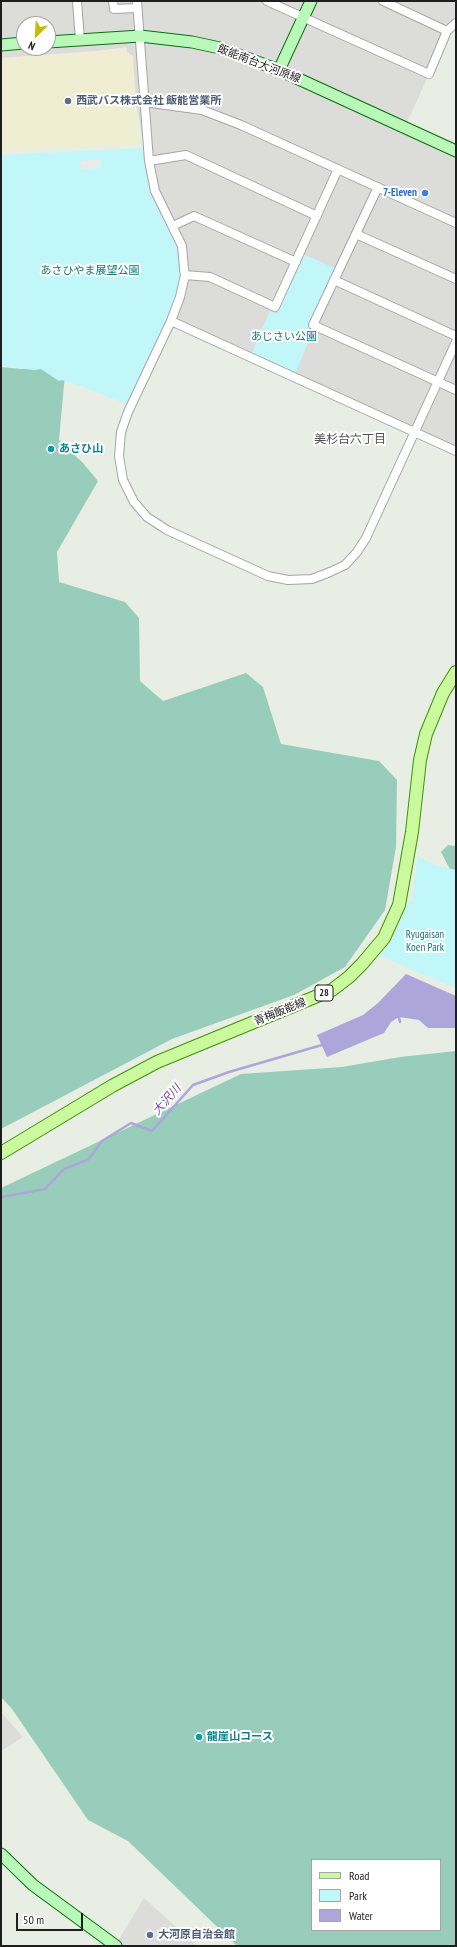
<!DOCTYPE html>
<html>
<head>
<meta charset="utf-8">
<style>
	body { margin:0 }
	#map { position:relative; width:457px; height:1947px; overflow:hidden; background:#e8eee4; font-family:"PT Sans Narrow",sans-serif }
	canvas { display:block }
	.frame { position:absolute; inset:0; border:2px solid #1e1e1e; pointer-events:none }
	.legend { position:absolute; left:311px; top:1859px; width:130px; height:72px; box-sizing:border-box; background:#fff; border:1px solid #a5a5a5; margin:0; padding:5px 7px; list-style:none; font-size:12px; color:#1e1e1e }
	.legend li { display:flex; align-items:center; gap:8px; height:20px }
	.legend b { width:20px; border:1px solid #a5a5a5 }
	.north { position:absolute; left:16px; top:16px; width:40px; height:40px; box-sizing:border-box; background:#fff; border:1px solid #a5a5a5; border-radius:50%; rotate:204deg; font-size:11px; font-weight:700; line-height:16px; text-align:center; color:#1e1e1e }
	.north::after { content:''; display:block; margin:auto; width:14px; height:18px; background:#c6bb05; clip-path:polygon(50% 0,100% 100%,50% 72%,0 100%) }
	.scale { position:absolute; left:16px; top:1913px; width:67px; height:18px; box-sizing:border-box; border:2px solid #1e1e1e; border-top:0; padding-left:5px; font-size:12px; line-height:14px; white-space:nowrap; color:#1e1e1e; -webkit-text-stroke:3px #fff; paint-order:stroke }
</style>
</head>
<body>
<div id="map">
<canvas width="457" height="1947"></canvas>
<div class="frame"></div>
<ul class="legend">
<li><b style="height:5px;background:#cbf99e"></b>Road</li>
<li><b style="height:11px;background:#c1f7f8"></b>Park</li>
<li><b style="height:11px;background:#aea5db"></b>Water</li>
</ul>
<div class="north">N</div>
<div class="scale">50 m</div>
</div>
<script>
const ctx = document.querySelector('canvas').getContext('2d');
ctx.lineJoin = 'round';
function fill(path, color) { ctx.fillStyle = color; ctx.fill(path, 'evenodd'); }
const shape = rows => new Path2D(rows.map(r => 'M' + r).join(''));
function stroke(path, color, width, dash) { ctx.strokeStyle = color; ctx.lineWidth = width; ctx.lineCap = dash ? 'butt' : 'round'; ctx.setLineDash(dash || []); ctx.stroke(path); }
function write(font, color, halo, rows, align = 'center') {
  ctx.font = font + ' "PT Sans Narrow","Noto Sans JP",sans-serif'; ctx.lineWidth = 4; ctx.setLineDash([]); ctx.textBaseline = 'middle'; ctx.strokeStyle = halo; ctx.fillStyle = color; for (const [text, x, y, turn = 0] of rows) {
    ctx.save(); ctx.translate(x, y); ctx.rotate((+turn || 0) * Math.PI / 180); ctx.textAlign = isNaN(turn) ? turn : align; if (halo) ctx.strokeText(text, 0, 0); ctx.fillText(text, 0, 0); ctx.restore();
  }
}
fill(shape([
	[1,1,456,1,456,23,429,74,405,127,456,151,456,451,171,321,153,196,126,47,1,64],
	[24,24,48,24,48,48,24,48],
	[1,1712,23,1737,1,1751],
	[144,1898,197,1946,115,1946]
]), '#dcdcdb');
fill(shape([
	[123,49,133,56,138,144,1,150,1,58]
]), '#efeed3');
fill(shape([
	[66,363,59,440,83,463,98,481,57,552,59,582,125,602,139,618,140,681,163,701,246,673,263,687,281,744,379,761,397,780,396,847,385,910,345,967,294,995,172,1039,1,1129,1,367,22,369],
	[448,845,456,846,456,881,441,852],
	[456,1051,456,1946,237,1946,128,1841,88,1820,12,1709,1,1697,1,1188,241,1074,342,1067,400,1057],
	[312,1860,440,1860,440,1930,312,1930]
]), '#99cdbb');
fill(shape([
	[142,148,149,181,177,244,181,271,177,294,171,311,129,405,81,386,62,380,59,381,41,369,34,370,1,366,1,155],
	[303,254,335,268,309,328,313,331,295,374,251,355,270,311,277,314],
	[418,856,434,865,456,870,456,988,380,956,393,938,409,902,412,900]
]), '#c1f7f8');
fill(shape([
	[100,159,101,168,81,170,80,161]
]), '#eaeaea');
fill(shape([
	[406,974,456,996,456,1028,428,1028,419,1020,399,1017,391,1022,384,1033,327,1057,317,1035,363,1015,378,1003]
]), '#aea5db');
stroke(shape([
	[399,1017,400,1022],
	[1,1197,45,1189,64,1169,89,1159,102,1141,131,1123,152,1131,193,1085,229,1072,322,1045]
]), '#aea5db', 2.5);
const street = shape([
	[77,1,80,40],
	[113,1,114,9,137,8],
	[137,1,149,161,155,191,182,246,184,269,185,275,180,297,171,321,456,451],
	[267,1,429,74,447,31,456,23],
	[383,1,447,31],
	[144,102,202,110,241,125,456,223],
	[149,161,186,155,317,216],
	[378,187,313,325,456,390],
	[173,226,194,216,296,262],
	[356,234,456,279],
	[185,275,210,277,275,307,338,169],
	[334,280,456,336],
	[171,321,128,412,121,432,119,456,123,480,134,502,147,517,167,530,268,576,288,580,312,579,330,572,345,565,357,552,366,538,456,342]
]);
const secondary = shape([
	[48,42,140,36,192,42,220,48,279,70,456,151],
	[1,45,24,43],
	[279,70,311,1],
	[1,1854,33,1885,116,1946]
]);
const primary = shape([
	[1,1153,112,1086,157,1062,332,990,349,977,362,964,384,938,399,905,412,832,420,760,426,734,443,693,456,672]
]);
stroke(street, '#a5a5a5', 10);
stroke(secondary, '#07720c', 13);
stroke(primary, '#3c9404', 14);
stroke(street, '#fff', 8);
stroke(secondary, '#b9f8b8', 11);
stroke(primary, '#cbf99e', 12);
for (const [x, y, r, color] of [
	[68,101,4,"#5c6f8a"],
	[425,193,4,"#3f7fe0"],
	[51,449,4,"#0f9aa8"],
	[199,1737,4,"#0f9aa8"],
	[150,1935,4,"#5c6f8a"]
]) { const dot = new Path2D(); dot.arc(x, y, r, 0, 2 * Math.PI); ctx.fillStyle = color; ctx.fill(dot); stroke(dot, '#fff', 1.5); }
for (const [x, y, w] of [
	[324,993,18]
]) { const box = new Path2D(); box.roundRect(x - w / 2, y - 8, w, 16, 3); ctx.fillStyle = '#fff'; ctx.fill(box); stroke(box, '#1e1e1e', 1); }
write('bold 10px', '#1e1e1e', null, [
	["28",324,993]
]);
write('11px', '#1e1e1e', '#fff', [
	["飯能南台大河原線",259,64,21],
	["青梅飯能線",280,1012,-22]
]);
write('bold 11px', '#4e5e75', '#fff', [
	["西武バス株式会社 飯能営業所",76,101],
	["大河原自治会館",158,1935]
], 'left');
write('bold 11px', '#366cbe', '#fff', [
	["7-Eleven",417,193]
], 'right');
write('11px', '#0e7779', '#fff', [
	["あさひやま展望公園",90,271],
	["あじさい公園",284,337],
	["Ryugaisan",425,935],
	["Koen Park",425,948]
]);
write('bold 11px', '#0d838f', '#fff', [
	["あさひ山",59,449],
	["龍崖山コース",207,1737]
], 'left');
write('12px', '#515151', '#fff', [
	["美杉台六丁目",350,440]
]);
write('italic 12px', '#764cab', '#fff', [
	["大沢川",167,1100,-49]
]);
</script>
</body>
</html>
